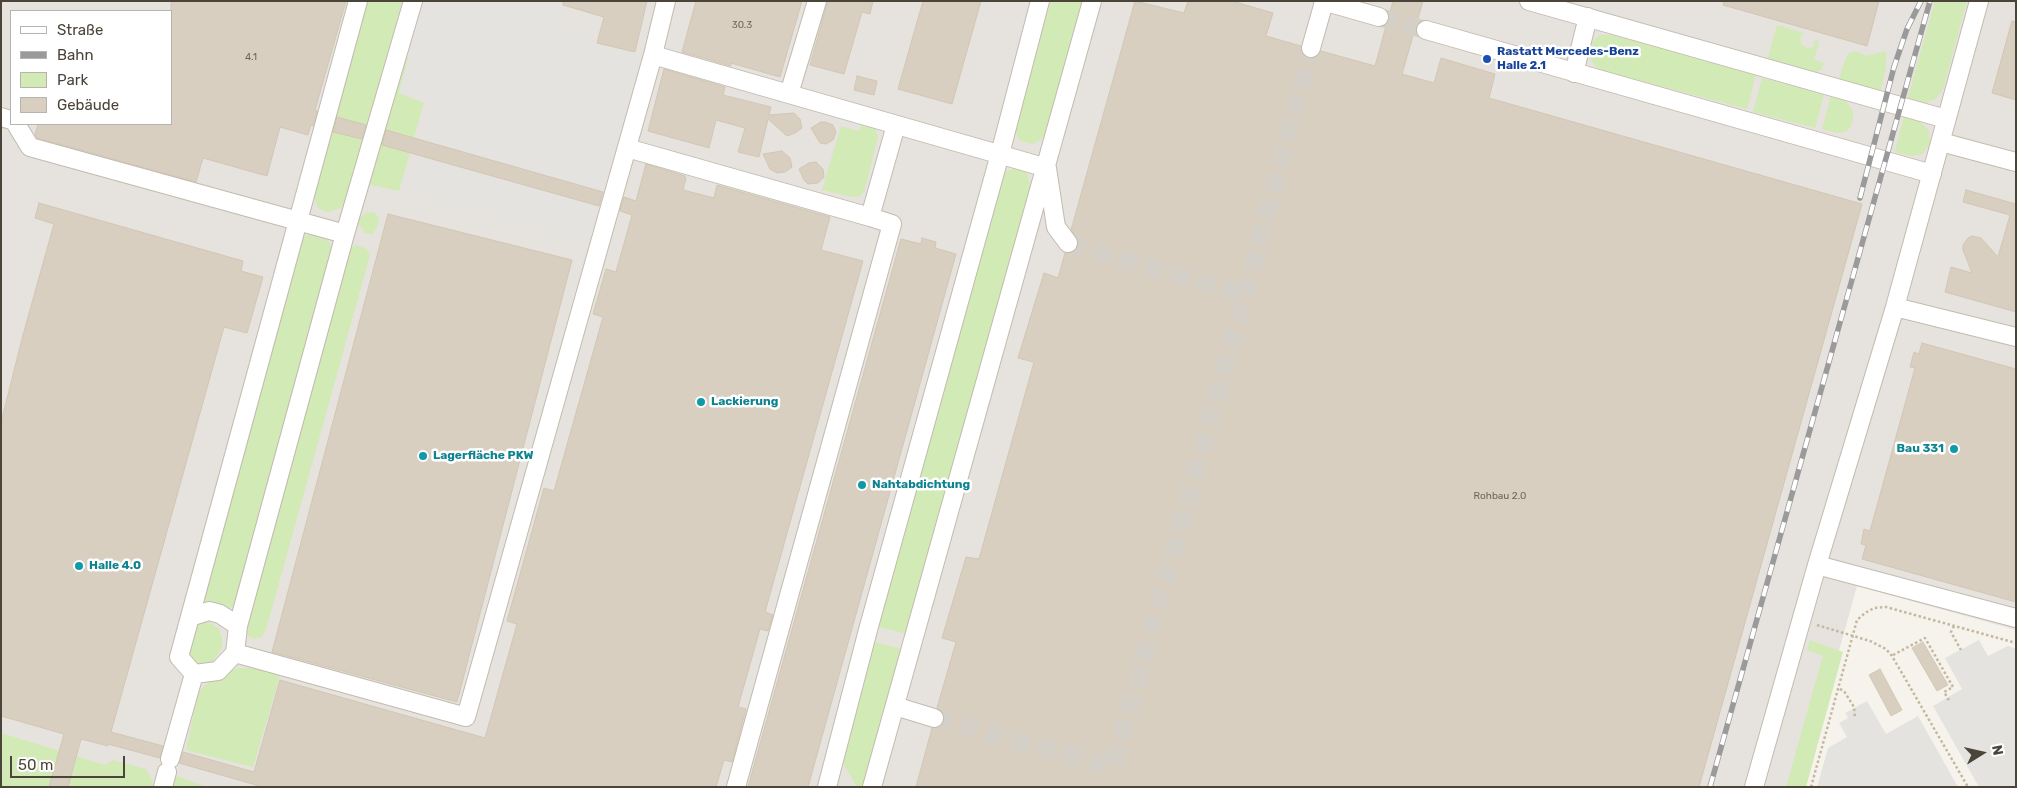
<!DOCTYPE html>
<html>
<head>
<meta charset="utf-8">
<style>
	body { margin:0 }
	#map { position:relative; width:2017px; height:788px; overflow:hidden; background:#f6f3ec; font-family:Rubik,sans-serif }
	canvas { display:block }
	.frame { position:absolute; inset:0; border:2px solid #4b4439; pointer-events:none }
	.legend { position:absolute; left:10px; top:10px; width:162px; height:115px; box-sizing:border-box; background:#fff; border:1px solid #b7b4b0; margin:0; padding:6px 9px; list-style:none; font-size:15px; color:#4b4439 }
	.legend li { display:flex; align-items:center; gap:10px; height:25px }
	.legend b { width:25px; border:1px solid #b7b4b0 }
	.north { position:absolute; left:1957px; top:728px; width:50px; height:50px; -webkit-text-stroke:4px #fff; paint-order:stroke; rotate:80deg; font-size:14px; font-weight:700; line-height:20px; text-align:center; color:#4b4439 }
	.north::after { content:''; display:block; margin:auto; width:18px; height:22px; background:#4b4439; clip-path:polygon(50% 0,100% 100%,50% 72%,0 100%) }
	.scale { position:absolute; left:10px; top:756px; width:115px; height:22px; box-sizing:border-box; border:2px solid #4b4439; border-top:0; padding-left:6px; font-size:15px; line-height:18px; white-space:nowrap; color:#4b4439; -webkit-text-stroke:4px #fff; paint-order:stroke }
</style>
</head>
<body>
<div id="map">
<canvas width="2017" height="788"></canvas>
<div class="frame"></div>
<ul class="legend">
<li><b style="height:6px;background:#fff"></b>Straße</li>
<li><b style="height:6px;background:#9a9a9a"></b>Bahn</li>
<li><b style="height:14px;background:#d2eab5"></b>Park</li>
<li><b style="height:14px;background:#d8cfc1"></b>Gebäude</li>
</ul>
<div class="north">N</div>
<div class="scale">50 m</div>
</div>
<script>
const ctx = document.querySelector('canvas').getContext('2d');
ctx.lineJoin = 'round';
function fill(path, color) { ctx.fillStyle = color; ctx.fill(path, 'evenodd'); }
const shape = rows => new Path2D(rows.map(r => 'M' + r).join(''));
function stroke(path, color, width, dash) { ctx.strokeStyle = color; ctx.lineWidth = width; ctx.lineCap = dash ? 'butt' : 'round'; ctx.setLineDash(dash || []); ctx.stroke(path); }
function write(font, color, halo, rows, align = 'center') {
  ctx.font = font + ' Rubik,sans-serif'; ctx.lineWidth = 5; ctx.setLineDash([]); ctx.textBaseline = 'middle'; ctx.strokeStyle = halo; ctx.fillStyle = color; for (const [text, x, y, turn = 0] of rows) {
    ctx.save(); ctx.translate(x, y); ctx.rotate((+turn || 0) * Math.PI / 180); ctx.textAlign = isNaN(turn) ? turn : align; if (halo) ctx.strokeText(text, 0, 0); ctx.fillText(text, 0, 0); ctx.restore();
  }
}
fill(shape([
	[1,1,2016,1,2016,630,1857,586,1801,787,1,787],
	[11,11,171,11,171,124,11,124]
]), '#e6e2dd');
fill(shape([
	[368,1,402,1,345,204,338,209,327,212,318,208,313,195],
	[1051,1,1082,1,1047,130,1042,139,1033,144,1024,142,1018,139,1014,125],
	[1935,1,1967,1,1943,89,1936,99,1923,104,1907,101],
	[1777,25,1804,33,1800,38,1801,44,1807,48,1813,47,1815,40,1819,41,1814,60,1824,63,1821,70,1813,73,1767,61],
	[1599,35,1612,35,1756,75,1747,109,1604,71,1596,67,1591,60,1589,52,1594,40],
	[1856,51,1866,56,1886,51,1886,67,1880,93,1843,82,1839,78,1847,55,1851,52],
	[407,57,418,59,426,95,399,191,368,184,389,103,395,97],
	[1762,78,1824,94,1815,128,1753,112],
	[1831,96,1846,101,1853,111,1853,120,1849,129,1844,132,1838,133,1822,129],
	[1904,116,1919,121,1929,131,1930,144,1922,154,1912,156,1895,152],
	[862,121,875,128,878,137,864,192,860,196,852,197,822,190,841,126,859,131],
	[1015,168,1027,173,1030,186,907,634,875,626,1002,173],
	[374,212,379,218,377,228,372,234,365,233,357,222,365,213],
	[311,234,325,237,332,247,332,253,236,606,226,609,213,607,203,602,300,238],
	[356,245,367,249,370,255,267,626,262,637,254,639,245,634,245,626,350,249],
	[203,622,212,624,219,629,222,638,222,648,212,663,202,665,195,664,190,660,188,649,196,625],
	[1810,640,1843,652,1806,787,1786,787,1823,656,1807,650],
	[874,642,902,649,866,778,863,787,857,787,844,765,842,747],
	[237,668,254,668,281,673,253,767,186,750,198,694,205,685],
	[1,733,105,765,113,760,146,769,153,781,151,787,1,787],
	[176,776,207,787,173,787]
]), '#d2eab5');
fill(shape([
	[423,1,565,1,558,25,593,33,592,44,642,57,592,247,404,194,430,105,399,93],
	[1979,640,1988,656,2008,646,2016,649,2016,787,1979,787,1933,706,1962,689,1945,658],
	[1867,701,1886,734,1918,716,1958,787,1817,787,1828,748,1847,737,1839,723,1848,718,1845,713]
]), '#e5e3e0');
const building = shape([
	[171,1,346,1,315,110,317,111,313,126,311,125,308,135,280,127,267,176,203,158,196,182,37,138,35,134,38,124,171,124,171,1],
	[563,1,647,1,635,52,597,43,604,17,563,5,563,1],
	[696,1,802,1,780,77,731,63,731,66,682,52,696,1],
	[828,1,873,1,870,14,862,12,844,74,810,65,828,1],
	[923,1,981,1,952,104,898,89,923,1],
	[1135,1,1184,13,1188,1,1232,1,1273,13,1266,36,1301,46,1303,55,1308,58,1314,58,1321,51,1375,66,1393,1,1423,1,1402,74,1434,83,1441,58,1495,74,1489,98,1862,204,1699,787,916,787,932,728,941,726,944,721,942,711,937,708,956,642,942,638,966,557,979,559,1034,362,1018,358,1044,273,1058,278,1065,253,1074,252,1078,247,1078,241,1071,230,1135,1],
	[1724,1,1879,1,1867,46,1723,5,1724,1],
	[2012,21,2016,22,2016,100,1992,93,2012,21],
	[664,69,725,87,723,95,771,107,769,115,794,113,800,119,802,128,795,133,787,136,768,119,759,157,738,152,745,128,716,120,709,148,648,131,664,69],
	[857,76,877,81,874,95,854,90,857,76],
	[337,117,366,125,362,139,333,132,337,117],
	[821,122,825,122,833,125,836,132,833,140,826,144,820,143,811,128,821,122],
	[386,130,603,192,599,206,382,145,386,130],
	[782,151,790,158,792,167,785,172,777,173,770,169,763,154,782,151],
	[816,162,823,169,824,177,818,183,808,184,804,180,799,169,809,163,816,162],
	[646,164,685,176,685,178,686,178,683,190,714,198,717,185,830,217,821,250,863,261,765,612,773,615,768,631,760,629,738,707,746,709,732,762,724,760,716,787,263,787,179,763,183,752,254,772,280,680,485,738,517,624,507,621,544,488,554,491,603,317,593,314,606,269,616,272,632,215,620,211,624,197,636,201,646,164],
	[1966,190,2016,204,2016,312,1945,292,1951,267,1972,273,1963,250,1963,245,1968,238,1972,236,1981,238,1998,257,2010,215,1963,202,1966,190],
	[39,203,243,261,241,271,263,277,247,333,224,327,111,732,163,746,160,758,108,744,108,746,81,739,68,787,49,787,64,734,1,716,1,422,23,335,54,224,35,218,39,203],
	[388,214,572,260,457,702,272,652,388,214],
	[922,238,936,242,935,248,956,254,808,787,748,787,901,239,921,244,922,238],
	[1922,343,2016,369,2016,602,1862,559,1866,545,1861,544,1864,529,1870,531,1915,368,1910,367,1914,352,1919,354,1922,343],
	[1923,642,1948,685,1937,691,1912,648,1923,642],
	[1880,669,1902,710,1891,716,1869,675,1880,669]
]);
fill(building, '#d8cfc1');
stroke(building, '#d3c7b4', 1);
stroke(shape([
	[1379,17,1426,30],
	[1068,243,1245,295],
	[934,718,1113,767,1245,295,1311,48]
]), '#d4d0c8', 18, [18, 9]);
const minor = shape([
	[666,1,653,55,1047,168,1056,227,1068,243],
	[1323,1,1379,17],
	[1529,1,1946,119],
	[1426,30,1932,174],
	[1311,48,1324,2],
	[1574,73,1588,17],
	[789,94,817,1],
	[1,117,11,120],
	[16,124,30,147,345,234],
	[1941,142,2016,162],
	[627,148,870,217],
	[1895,307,2016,337],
	[1817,565,2016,618],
	[190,617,209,611,220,614,238,626],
	[235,653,466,717,653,55],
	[194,674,218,671,235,653,238,626,345,234,413,1],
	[895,706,934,718],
	[170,759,194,674,179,657,358,1],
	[163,787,167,772],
	[736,787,892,224,870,217,896,125],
	[827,787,868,630,1000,154,1040,1],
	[872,787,1092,1],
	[1754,787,1817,565,1895,307,1979,1]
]);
stroke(minor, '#c2bbae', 20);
stroke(shape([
	[1817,625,1870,641,1886,649,1892,656,1968,787],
	[1954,626,1951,632,1961,650],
	[1893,655,1925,638,1953,687,1944,692,1950,702],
	[1840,689,1844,691,1854,707,1855,717],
	[1811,787,1857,620,1865,613,1874,608,1886,607,2016,643]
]), '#c4b79f', 2.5, [2.5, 2.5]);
stroke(minor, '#fff', 18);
const rail = shape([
	[1860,198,1894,67,1907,29,1921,1],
	[1710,787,1930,1]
]);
stroke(rail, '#9a9a9a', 5.5);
stroke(rail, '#fff', 4, [11]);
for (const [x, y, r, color] of [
	[1487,59,5,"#1a4fb4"],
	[701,402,5,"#0f9aa8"],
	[1954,449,5,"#0f9aa8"],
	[423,456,5,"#0f9aa8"],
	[862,485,5,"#0f9aa8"],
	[79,566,5,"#0f9aa8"]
]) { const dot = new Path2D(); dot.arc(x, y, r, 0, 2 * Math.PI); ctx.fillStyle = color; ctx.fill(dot); stroke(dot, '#fff', 2); }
write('10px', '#6e675b', null, [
	["30.3",742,25],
	["4.1",251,57],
	["Rohbau 2.0",1500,496]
]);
write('bold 12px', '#164399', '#fff', [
	["Rastatt Mercedes-Benz",1497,52],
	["Halle 2.1",1497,66]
], 'left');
write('bold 12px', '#0d838f', '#fff', [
	["Lackierung",711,402],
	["Bau 331",1944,449,"right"],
	["Lagerfläche PKW",433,456],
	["Nahtabdichtung",872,485],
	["Halle 4.0",89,566]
], 'left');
</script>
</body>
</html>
